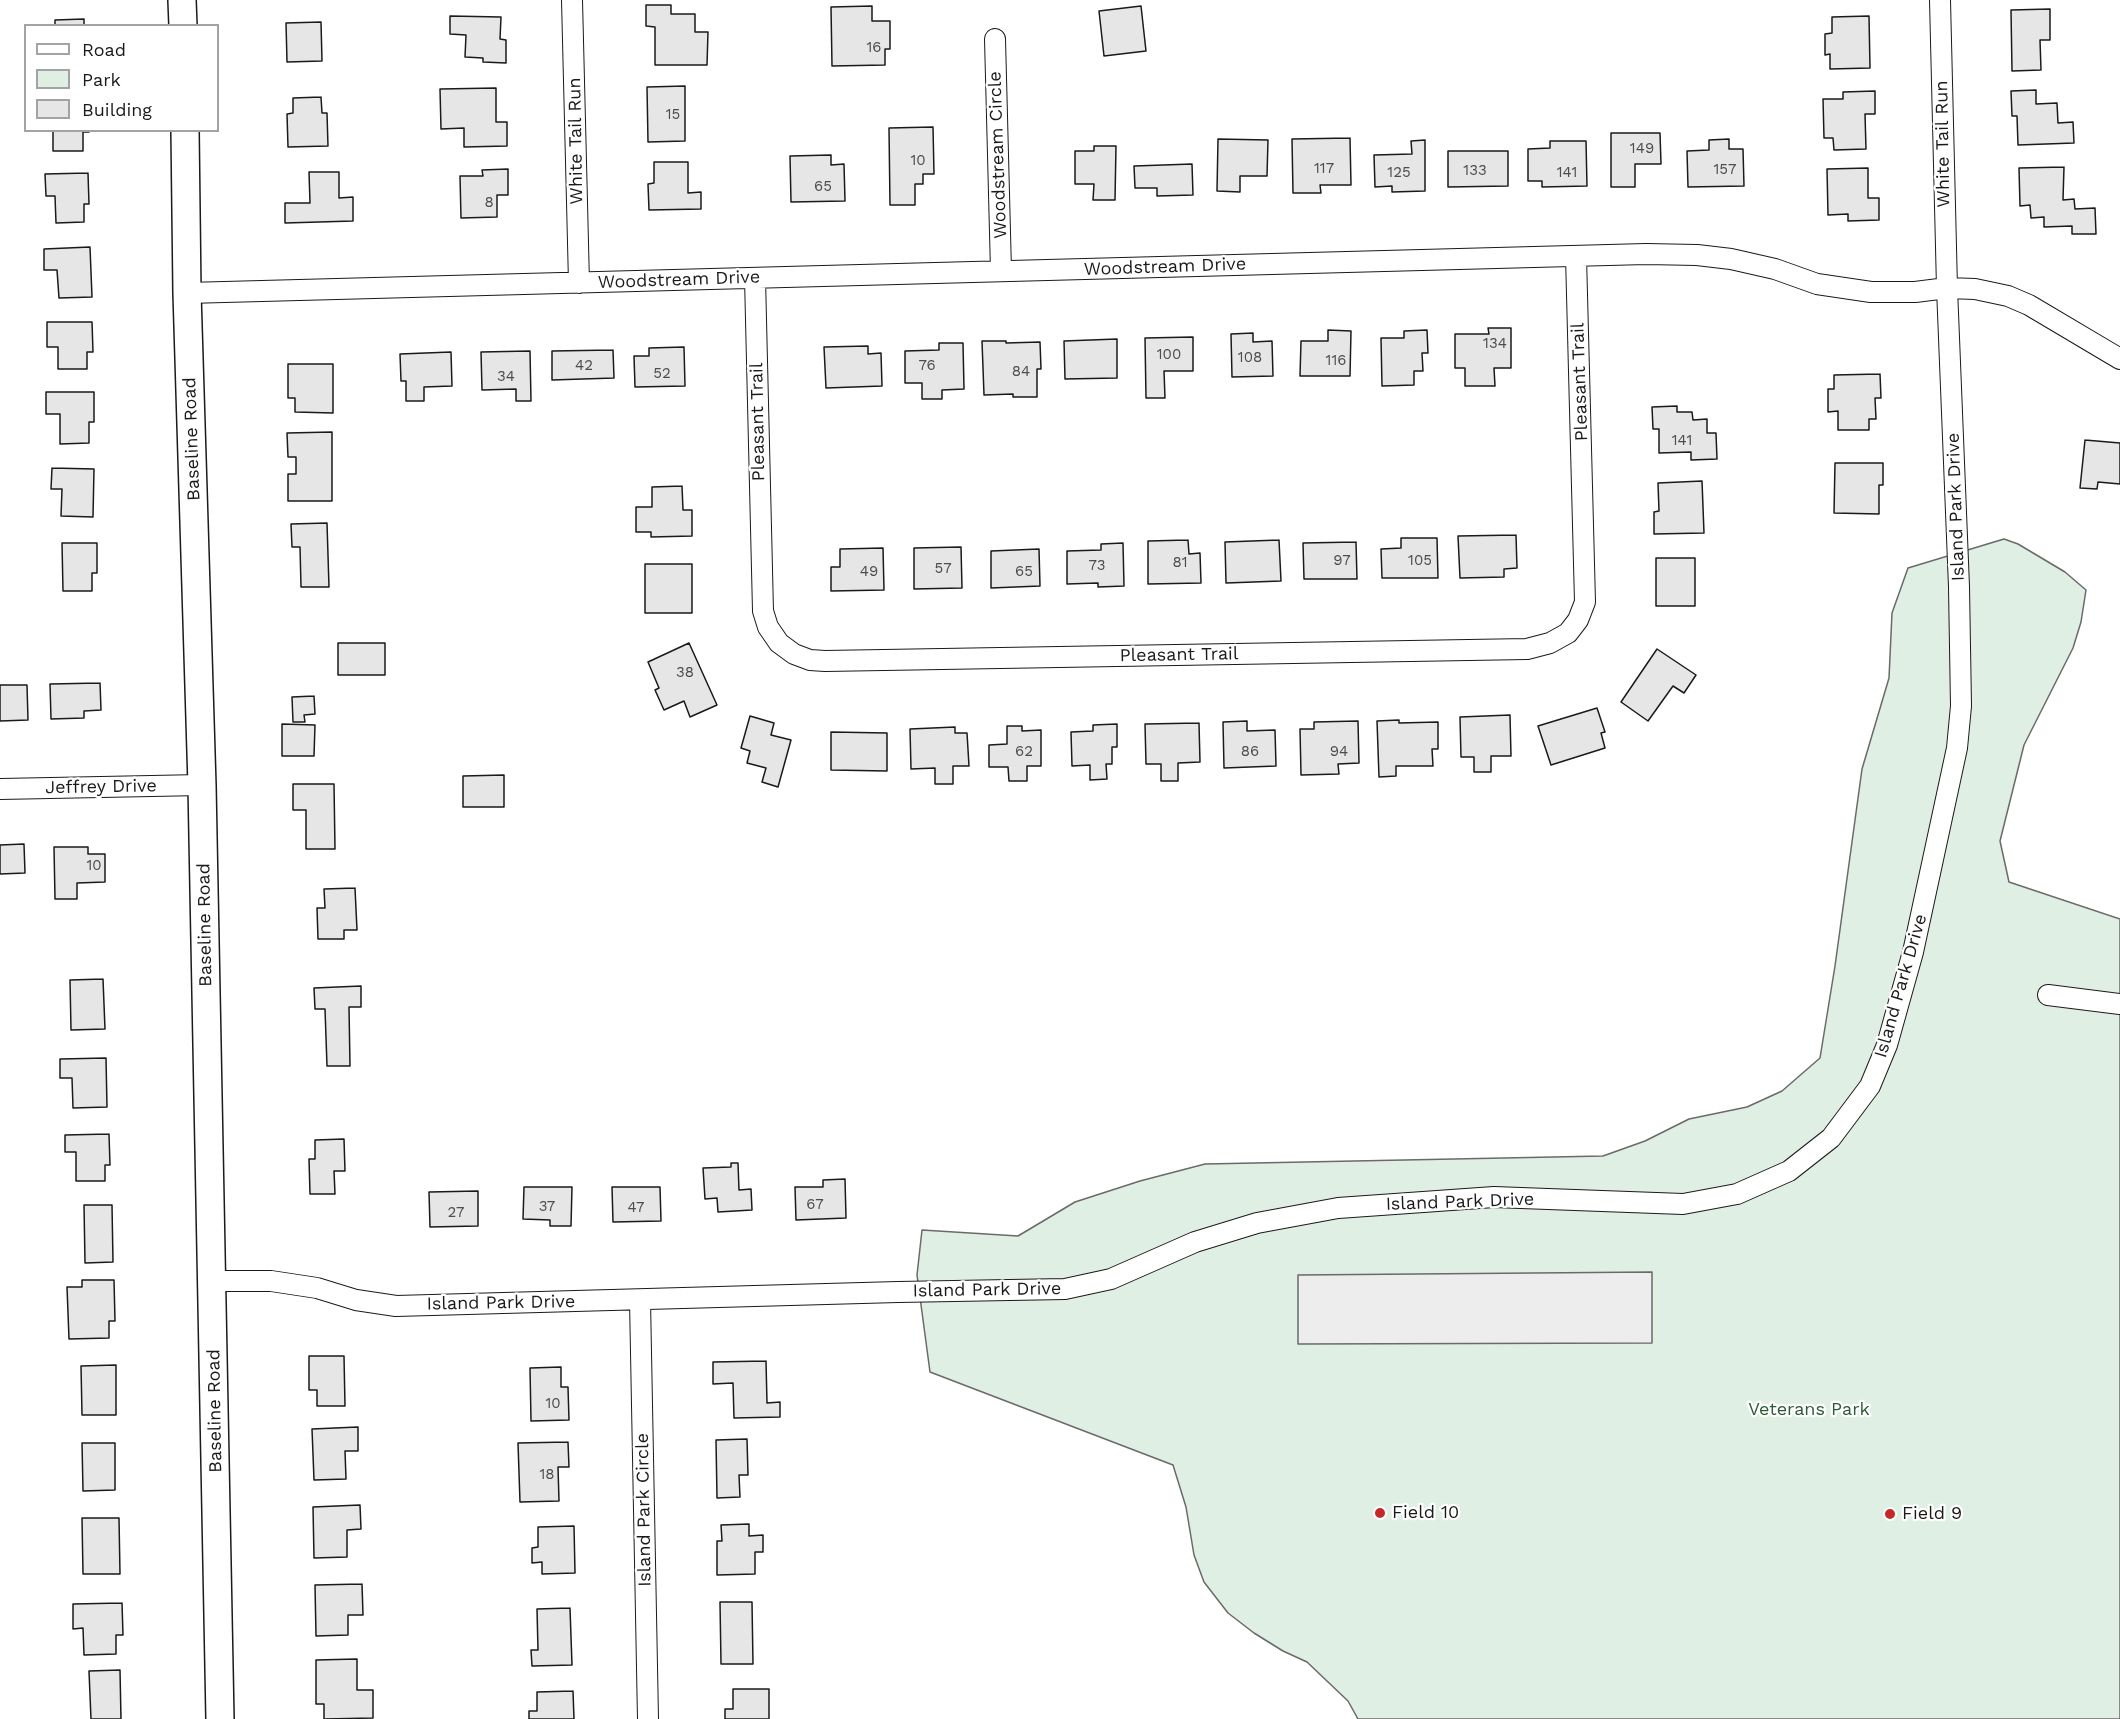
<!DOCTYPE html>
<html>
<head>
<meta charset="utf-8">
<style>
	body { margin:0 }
	#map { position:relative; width:2120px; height:1719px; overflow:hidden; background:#fff; font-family:"Work Sans",sans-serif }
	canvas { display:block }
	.legend { position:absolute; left:24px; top:24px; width:195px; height:108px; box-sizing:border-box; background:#fff; border:2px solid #a3a3a3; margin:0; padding:8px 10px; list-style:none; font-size:18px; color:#1a1a1a }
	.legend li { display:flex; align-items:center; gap:12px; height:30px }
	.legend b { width:30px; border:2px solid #a3a3a3 }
</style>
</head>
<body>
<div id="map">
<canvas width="2120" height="1719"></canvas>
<ul class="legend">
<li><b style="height:8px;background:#fff"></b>Road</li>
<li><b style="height:16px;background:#e0efe3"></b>Park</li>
<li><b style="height:16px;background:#e6e6e6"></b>Building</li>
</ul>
</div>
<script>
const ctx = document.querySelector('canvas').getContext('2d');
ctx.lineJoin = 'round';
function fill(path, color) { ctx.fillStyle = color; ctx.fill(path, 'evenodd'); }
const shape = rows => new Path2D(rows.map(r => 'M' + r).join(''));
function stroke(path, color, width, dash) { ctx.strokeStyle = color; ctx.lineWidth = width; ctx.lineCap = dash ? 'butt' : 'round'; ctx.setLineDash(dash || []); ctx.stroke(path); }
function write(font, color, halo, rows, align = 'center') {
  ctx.font = font + ' "Work Sans",sans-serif'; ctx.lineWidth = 4.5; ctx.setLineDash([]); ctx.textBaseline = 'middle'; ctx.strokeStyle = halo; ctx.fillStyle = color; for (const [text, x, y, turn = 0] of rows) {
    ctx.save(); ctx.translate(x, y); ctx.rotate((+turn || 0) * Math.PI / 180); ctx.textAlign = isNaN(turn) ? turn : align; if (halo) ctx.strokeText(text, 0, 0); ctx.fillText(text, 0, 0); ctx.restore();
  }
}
const green = shape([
	[2004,539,2018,544,2065,572,2086,590,2081,622,2073,648,2024,745,2000,841,2009,882,2120,919,2120,1719,1358,1719,1348,1701,1307,1662,1283,1651,1254,1633,1228,1613,1204,1582,1194,1555,1186,1507,1173,1465,930,1372,917,1275,922,1230,1018,1236,1075,1202,1140,1181,1205,1164,1603,1156,1645,1141,1689,1119,1747,1107,1782,1091,1820,1058,1835,966,1862,769,1889,678,1892,613,1908,568,2004,539]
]);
fill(green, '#e0efe3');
stroke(green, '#6a6a6a', 1.5);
const parking = shape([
	[1652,1272,1652,1343,1298,1344,1298,1275,1652,1272]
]);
fill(parking, '#ededed');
stroke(parking, '#6a6a6a', 1.5);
const building = shape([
	[646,5,671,5,671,14,695,14,695,32,708,32,707,65,655,65,655,27,646,26,646,5],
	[872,6,872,21,890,21,890,49,885,49,885,65,832,66,831,7,872,6],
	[1141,6,1146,51,1104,56,1099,11,1141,6],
	[2050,9,2050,40,2040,40,2041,70,2012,71,2011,10,2050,9],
	[450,16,501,17,500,39,506,40,506,63,483,62,483,58,465,57,466,35,450,34,450,16],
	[1869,16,1870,68,1830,69,1830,54,1825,55,1825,34,1832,33,1832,17,1869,16],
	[84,19,84,26,55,26,55,20,84,19],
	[321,22,322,61,287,62,286,23,321,22],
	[685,86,685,141,648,142,647,87,685,86],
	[496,88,496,122,507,122,507,146,464,147,464,128,441,129,440,89,496,88],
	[2036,90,2036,104,2057,103,2058,123,2073,122,2074,143,2018,145,2017,116,2012,116,2011,91,2036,90],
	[1875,91,1875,114,1865,114,1866,149,1834,150,1833,138,1824,138,1823,99,1843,99,1843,92,1875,91],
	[321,97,322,113,327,113,328,146,288,147,287,114,293,113,293,98,321,97],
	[933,127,934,174,923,174,923,184,915,184,915,205,890,205,889,128,933,127],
	[53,130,89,130,89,132,83,132,83,151,53,151,53,130],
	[1611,133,1660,133,1661,164,1635,164,1635,187,1611,187,1611,133],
	[1350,138,1351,185,1320,185,1321,193,1293,193,1292,139,1350,138],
	[1218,139,1268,140,1267,176,1240,176,1240,192,1217,191,1218,139],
	[1729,139,1729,149,1743,149,1744,186,1688,187,1687,151,1709,150,1709,140,1729,139],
	[1425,140,1425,191,1392,192,1392,186,1375,187,1374,155,1412,154,1411,141,1425,140],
	[1550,141,1586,141,1587,186,1542,187,1542,181,1528,181,1528,149,1550,148,1550,141],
	[1094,146,1116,146,1115,200,1093,200,1094,184,1075,184,1075,151,1094,151,1094,146],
	[1448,151,1508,151,1508,186,1448,187,1448,151],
	[831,155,831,165,844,164,845,201,791,202,790,156,831,155],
	[654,162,688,162,688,193,701,192,701,209,649,210,648,184,654,183,654,162],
	[1192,164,1193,195,1157,196,1157,188,1135,188,1134,166,1192,164],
	[2064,167,2063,200,2074,199,2075,209,2095,208,2096,234,2072,234,2072,226,2044,227,2044,217,2031,218,2030,205,2020,206,2019,168,2064,167],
	[1868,168,1868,198,1879,198,1879,220,1848,221,1848,214,1828,215,1827,169,1868,168],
	[508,169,508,195,497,195,497,217,461,218,460,176,483,176,482,170,508,169],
	[309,172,339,172,339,198,353,197,353,221,285,223,285,203,310,203,309,172],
	[88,173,89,204,84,204,84,222,56,223,55,196,46,196,45,174,88,173],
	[90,247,92,297,59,298,57,270,44,270,44,249,90,247],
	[47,322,92,322,93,352,87,352,87,369,58,369,58,347,47,347,47,322],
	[1488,328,1511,328,1511,368,1494,368,1495,386,1465,386,1465,368,1455,368,1455,334,1489,334,1488,328],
	[1328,330,1351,331,1350,376,1300,376,1301,341,1328,341,1328,330],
	[1427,330,1428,353,1422,353,1423,371,1414,371,1414,385,1382,386,1381,338,1404,338,1404,331,1427,330],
	[1253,333,1253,342,1272,341,1273,376,1232,377,1231,334,1253,333],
	[1193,337,1193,371,1164,371,1165,398,1146,398,1145,338,1193,337],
	[1117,339,1117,378,1065,379,1064,341,1117,339],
	[982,341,1006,341,1006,343,1040,342,1041,369,1037,369,1037,397,1013,397,1013,394,984,395,982,341],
	[939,343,963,343,964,389,942,390,942,399,922,399,922,383,905,383,905,351,939,350,939,343],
	[868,346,868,354,881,353,882,386,826,388,824,347,868,346],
	[684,347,685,386,635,387,634,356,649,356,649,348,684,347],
	[613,350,614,378,552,380,552,351,613,350],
	[530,351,531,401,516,401,516,389,482,390,481,352,530,351],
	[451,352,452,386,424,387,424,401,406,401,406,381,401,381,400,354,451,352],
	[288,364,333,364,333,413,295,412,295,398,288,398,288,364],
	[1880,374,1881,398,1875,398,1876,419,1869,419,1869,430,1838,430,1838,411,1828,412,1828,389,1834,389,1834,375,1880,374],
	[46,392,94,392,94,422,89,422,89,443,60,444,60,414,46,414,46,392],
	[1677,406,1677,412,1692,412,1693,420,1707,419,1707,433,1716,433,1717,459,1691,460,1691,452,1659,453,1659,429,1653,429,1652,407,1677,406],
	[332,432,332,501,288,501,288,474,296,474,296,457,288,457,287,433,332,432],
	[2085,440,2120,443,2120,484,2098,482,2097,489,2080,488,2085,440],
	[1835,463,1883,463,1883,485,1879,485,1879,514,1834,513,1835,463],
	[52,468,94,469,93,517,61,516,62,489,51,489,52,468],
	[1702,481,1704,533,1654,534,1654,512,1659,511,1658,483,1702,481],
	[682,486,683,510,692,510,692,536,651,537,651,532,636,532,636,507,652,507,652,487,682,486],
	[327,523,329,587,301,587,300,547,292,547,291,524,327,523],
	[1516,535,1517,568,1504,569,1504,577,1460,578,1458,536,1516,535],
	[1401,538,1437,538,1438,578,1382,578,1381,549,1401,548,1401,538],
	[1188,540,1189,554,1200,553,1201,583,1148,584,1148,541,1188,540],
	[1279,540,1281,581,1226,583,1225,542,1279,540],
	[1356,542,1357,579,1304,579,1303,543,1356,542],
	[62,543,97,543,97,573,92,573,92,591,63,591,62,543],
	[1123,543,1124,586,1098,587,1098,583,1067,584,1067,551,1101,550,1101,544,1123,543],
	[961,547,962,588,914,589,914,548,961,547],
	[883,548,884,590,831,591,831,567,840,567,840,549,883,548],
	[1039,549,1040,586,991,588,991,551,1039,549],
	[1656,558,1695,558,1695,606,1656,606,1656,558],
	[645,564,692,564,692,613,645,613,645,564],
	[338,643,385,643,385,675,338,675,338,643],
	[689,643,717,705,690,717,684,701,664,710,655,690,659,688,648,662,689,643],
	[1657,649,1696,675,1684,693,1673,686,1648,721,1621,702,1657,649],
	[100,683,101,710,84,711,84,718,51,719,50,684,100,683],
	[0,685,27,685,28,720,0,721,0,685],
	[314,696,315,714,304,715,305,722,293,722,292,697,314,696],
	[1597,708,1605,732,1601,733,1605,748,1551,765,1538,726,1597,708],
	[1510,715,1511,756,1491,756,1491,772,1474,772,1474,757,1461,757,1460,717,1510,715],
	[750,716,774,723,771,735,791,740,778,787,762,782,766,768,747,763,750,751,741,748,750,716],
	[1399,720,1399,723,1438,722,1438,749,1432,749,1433,766,1396,766,1396,776,1379,777,1377,721,1399,720],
	[1247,721,1247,731,1275,730,1276,766,1224,768,1223,722,1247,721],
	[1358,721,1359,763,1338,764,1339,774,1301,775,1300,729,1314,729,1314,722,1358,721],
	[1199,723,1200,762,1178,763,1178,781,1161,781,1161,764,1146,764,1145,724,1199,723],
	[282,724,315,725,314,756,282,756,282,724],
	[1117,724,1117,747,1112,747,1112,764,1106,764,1107,779,1090,780,1090,765,1072,766,1071,732,1093,731,1093,725,1117,724],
	[1007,726,1022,726,1022,731,1041,730,1041,766,1027,766,1027,781,1009,781,1008,767,989,767,989,745,1007,744,1007,726],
	[955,727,955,733,967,733,969,766,953,766,953,784,935,784,935,768,911,769,910,729,955,727],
	[831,732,887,733,887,771,831,770,831,732],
	[504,775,504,807,463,807,463,776,504,775],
	[293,784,334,784,335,849,306,849,306,810,293,810,293,784],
	[24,844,25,873,0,874,0,845,24,844],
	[54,847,88,847,88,854,105,854,105,882,77,883,77,899,55,899,54,847],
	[355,888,357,930,344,930,344,939,318,939,317,908,325,908,324,889,355,888],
	[103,979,105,1029,71,1030,70,980,103,979],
	[361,986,361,1007,349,1007,350,1066,327,1066,325,1009,315,1009,314,988,361,986],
	[106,1058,107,1107,73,1108,72,1078,60,1078,60,1059,106,1058],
	[109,1134,110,1165,105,1165,105,1181,76,1181,76,1152,65,1152,65,1135,109,1134],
	[344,1139,345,1171,334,1171,335,1194,310,1194,309,1159,315,1159,315,1140,344,1139],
	[731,1163,738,1163,739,1190,751,1189,752,1210,718,1212,717,1198,705,1199,703,1168,731,1167,731,1163],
	[845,1179,846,1218,796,1220,795,1187,823,1187,823,1180,845,1179],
	[524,1187,572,1187,571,1226,550,1226,550,1220,523,1219,524,1187],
	[612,1187,660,1187,661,1221,613,1222,612,1187],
	[478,1191,478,1226,430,1227,429,1192,478,1191],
	[84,1205,112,1205,113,1262,85,1263,84,1205],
	[82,1280,114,1280,115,1321,109,1321,109,1338,69,1339,67,1287,82,1287,82,1280],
	[309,1356,344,1356,345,1406,317,1406,317,1390,309,1390,309,1356],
	[766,1361,767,1403,780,1402,780,1417,734,1418,733,1383,713,1384,713,1362,766,1361],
	[116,1365,116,1415,82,1415,81,1366,116,1365],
	[561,1367,561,1387,568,1387,569,1420,531,1421,530,1368,561,1367],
	[358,1427,358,1451,345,1451,346,1479,314,1480,312,1429,358,1427],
	[747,1439,748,1475,739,1475,740,1497,717,1498,716,1440,747,1439],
	[568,1442,569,1467,558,1467,559,1501,520,1502,518,1443,568,1442],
	[82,1443,115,1443,115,1490,83,1491,82,1443],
	[360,1505,361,1529,347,1530,347,1557,314,1558,313,1507,360,1505],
	[82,1518,119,1518,120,1574,83,1574,82,1518],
	[749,1524,749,1536,763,1535,763,1552,755,1552,755,1574,717,1575,717,1541,722,1541,721,1525,749,1524],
	[574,1526,575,1573,542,1574,542,1562,532,1563,532,1548,538,1547,538,1527,574,1526],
	[362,1584,363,1615,348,1615,348,1635,316,1636,315,1585,362,1584],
	[720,1602,752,1602,753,1664,721,1664,720,1602],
	[122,1603,123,1635,116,1635,116,1654,84,1655,83,1628,73,1629,73,1604,122,1603],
	[570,1608,572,1665,532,1666,531,1650,538,1650,537,1609,570,1608],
	[357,1659,357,1690,373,1690,373,1718,324,1719,324,1704,316,1704,316,1660,357,1659],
	[120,1670,121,1719,91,1719,89,1671,120,1670],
	[733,1689,769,1689,769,1719,725,1719,725,1709,733,1709,733,1689],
	[573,1691,574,1719,529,1719,529,1711,537,1711,537,1692,573,1691]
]);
fill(building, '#e6e6e6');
stroke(building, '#1a1a1a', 1.5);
const street = shape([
	[572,0,579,283],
	[995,39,1001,271],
	[755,278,763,611,768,627,779,643,794,654,810,660,825,661,1527,649,1550,643,1568,633,1578,620,1585,602,1576,256],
	[187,293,1646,254,1697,255,1731,259,1775,269,1817,284,1871,292,1915,292,1947,288,1975,289,2008,296,2029,305,2120,359],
	[0,789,202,785],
	[2048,995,2120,1004],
	[213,1281,271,1281,317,1288,356,1300,396,1306,898,1292,1065,1289,1111,1279,1195,1242,1257,1223,1338,1208,1494,1197,1683,1204,1737,1194,1789,1171,1831,1138,1870,1086,1887,1045,1913,952,1957,748,1961,706,1959,587,1947,288,1940,0],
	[640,1300,648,1719]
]);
const secondary = shape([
	[182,0,183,26],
	[185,130,187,293,202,785,220,1719]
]);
stroke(street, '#1a1a1a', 22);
stroke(secondary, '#1a1a1a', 30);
stroke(street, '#fff', 20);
stroke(secondary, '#fff', 27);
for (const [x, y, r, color] of [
	[1380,1513,6,"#c62828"],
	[1890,1514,6,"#c62828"]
]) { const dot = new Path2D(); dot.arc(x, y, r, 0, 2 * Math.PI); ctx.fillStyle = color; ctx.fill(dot); stroke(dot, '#fff', 2); }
write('15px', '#4d4d4d', null, [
	["16",874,48],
	["15",673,115],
	["149",1642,149],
	["10",918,161],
	["117",1324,169],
	["157",1725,170],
	["133",1475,171],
	["125",1399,173],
	["141",1567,173],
	["65",823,187],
	["8",489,203],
	["134",1495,344],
	["100",1169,355],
	["108",1250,358],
	["116",1336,361],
	["42",584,366],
	["76",927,366],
	["84",1021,372],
	["52",662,374],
	["34",506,377],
	["141",1682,441],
	["97",1342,561],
	["105",1420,561],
	["81",1180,563],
	["73",1097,566],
	["57",943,569],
	["49",869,572],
	["65",1024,572],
	["38",685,673],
	["62",1024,752],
	["86",1250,752],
	["94",1339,752],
	["10",94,866],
	["67",815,1205],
	["37",547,1207],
	["47",636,1208],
	["27",456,1213],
	["10",553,1404],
	["18",547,1475]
]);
write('18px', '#1a1a1a', '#fff', [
	["White Tail Run",576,141,-91],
	["White Tail Run",1943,144,-91],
	["Woodstream Circle",998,155,-92],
	["Woodstream Drive",1165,267,-2],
	["Woodstream Drive",679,280,-2],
	["Pleasant Trail",1580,382,-92],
	["Pleasant Trail",758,422,-91],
	["Baseline Road",192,439,-92],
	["Island Park Drive",1956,507,-92],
	["Pleasant Trail",1179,655,-1],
	["Jeffrey Drive",101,787,-1],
	["Baseline Road",205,925,-91],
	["Island Park Drive",1901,986,-74],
	["Island Park Drive",1460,1202,-2],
	["Island Park Drive",987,1290,-1],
	["Island Park Drive",501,1303,-1],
	["Baseline Road",215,1411,-91],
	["Island Park Circle",644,1510,-91]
]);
write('18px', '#2b5a34', '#fff', [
	["Veterans Park",1809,1410]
]);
write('18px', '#1a1a1a', '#fff', [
	["Field 10",1392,1513],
	["Field 9",1902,1514]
], 'left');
</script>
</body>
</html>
